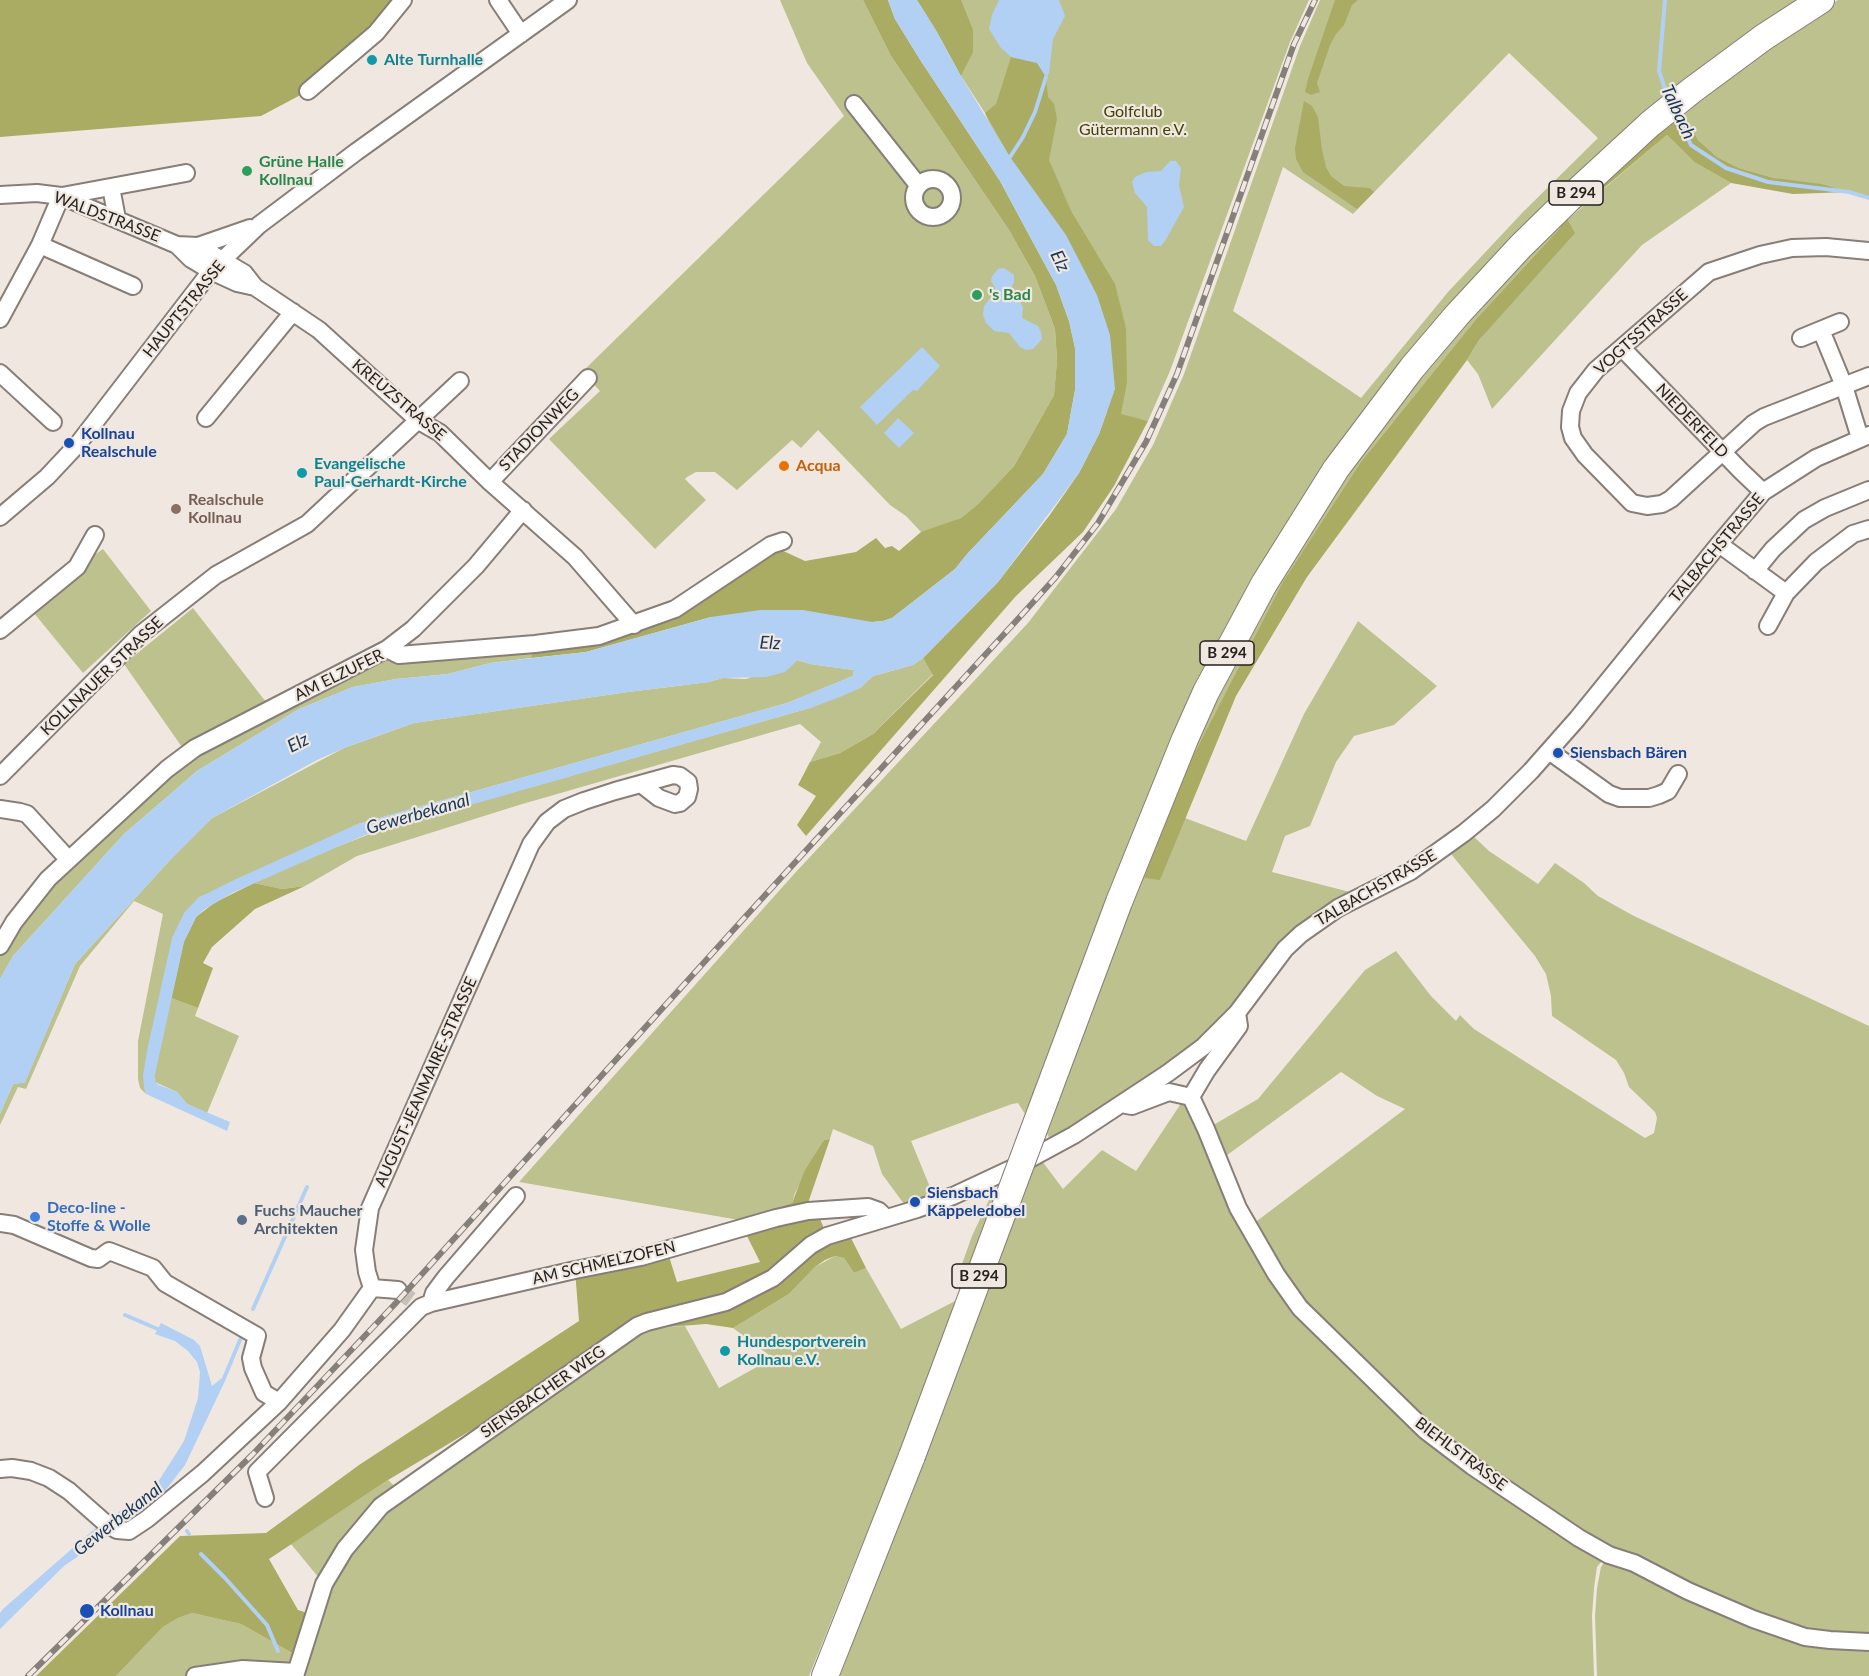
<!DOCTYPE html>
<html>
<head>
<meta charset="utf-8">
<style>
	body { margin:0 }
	canvas { display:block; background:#f0e8e0 }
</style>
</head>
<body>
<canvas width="1869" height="1676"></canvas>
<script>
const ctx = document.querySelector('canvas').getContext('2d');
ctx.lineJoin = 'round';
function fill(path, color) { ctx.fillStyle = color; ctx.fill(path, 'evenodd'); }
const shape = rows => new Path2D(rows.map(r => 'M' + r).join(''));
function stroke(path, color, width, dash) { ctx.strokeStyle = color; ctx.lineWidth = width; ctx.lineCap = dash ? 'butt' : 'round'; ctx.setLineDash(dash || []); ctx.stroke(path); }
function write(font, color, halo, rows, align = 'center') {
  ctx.font = font + ' Lato,sans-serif'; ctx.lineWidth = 4.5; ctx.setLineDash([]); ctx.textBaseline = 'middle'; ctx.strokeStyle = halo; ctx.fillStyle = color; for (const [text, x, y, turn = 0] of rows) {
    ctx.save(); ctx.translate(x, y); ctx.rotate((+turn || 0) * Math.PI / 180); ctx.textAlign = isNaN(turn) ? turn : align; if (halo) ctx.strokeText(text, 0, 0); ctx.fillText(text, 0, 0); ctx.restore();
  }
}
fill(shape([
	[780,0,863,0,891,56,1009,230,1035,276,1055,329,1057,360,1054,395,1014,466,978,504,961,518,938,528,921,532,906,516,890,505,818,430,801,448,792,440,737,490,715,472,696,472,687,477,685,479,706,500,655,549,549,439,600,391,582,372,844,116,807,63],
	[917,0,1309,0,1290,42,1170,371,1148,421,1108,412,985,113,961,76,937,32],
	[1320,0,1799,0,1681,83,1641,114,1529,221,1457,296,1182,719,1115,879,1025,1114,1018,1103,1012,1104,911,1141,932,1192,924,1198,904,1204,882,1174,873,1146,833,1129,830,1139,824,1140,795,1193,792,1203,739,1220,519,1182,795,873,1028,623,1116,509,1153,445,1184,374,1300,46],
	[1509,53,1598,138,1523,212,1448,292,1361,398,1233,311,1283,167,1353,214],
	[1838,0,1869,0,1869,198,1849,192,1774,178,1739,168,1717,157,1698,140,1685,114,1716,86,1798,26],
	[1656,132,1658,135,1564,218,1560,228,1477,318,1360,463,1283,583,1184,773,1144,878,1160,879,1185,818,1246,841,1304,714,1358,621,1437,686,1394,725,1354,736,1336,762,1310,826,1285,836,1272,872,1350,892,1316,912,1293,930,1271,953,1221,1020,1191,1050,1050,1139,1047,1134,1141,874,1181,773,1240,649,1303,537,1342,476,1383,419,1471,313,1563,217],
	[1667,135,1694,162,1731,183,1642,245,1492,409,1478,374,1467,360,1479,340,1567,220],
	[103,549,151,611,83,673,29,607,77,567],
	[193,608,266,702,184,750,124,664],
	[535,644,531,658,490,663,448,674,396,679,353,687,299,709,197,771,124,834,13,956,0,979,0,946,14,922,167,769,387,649],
	[923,658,933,674,873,734,840,753,810,762,821,742,800,724,519,805,357,856,305,886,282,889,254,883,311,857,380,830,810,708,860,688,873,676,913,665],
	[797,660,810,664,854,670,853,676,787,703,358,824,198,898,144,1086,146,1094,140,1088,138,1079,138,1041,163,914,134,901,80,966,26,1089,18,1087,0,1125,0,1114,13,1084,25,1082,75,964,171,859,212,818,344,748,414,723,628,692,709,682,723,678,746,679],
	[1470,833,1489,851,1538,884,1555,863,1584,883,1598,896,1634,916,1869,1026,1869,1637,1832,1636,1754,1615,1610,1551,1597,1567,1594,1588,1592,1616,1594,1676,840,1676,908,1496,934,1436,910,1423,902,1445,809,1676,116,1676,163,1627,178,1618,192,1613,241,1624,301,1658,324,1584,291,1544,388,1480,400,1491,615,1341,654,1328,685,1326,719,1388,773,1358,733,1328,789,1294,815,1267,835,1256,844,1258,854,1273,866,1268,901,1329,959,1299,962,1264,972,1236,989,1200,1003,1184,1042,1161,1063,1189,1102,1150,1136,1171,1182,1102,1187,1100,1203,1131,1258,1099,1365,970,1396,951,1431,996,1456,1021,1460,1015,1474,1029,1645,1138,1654,1133,1657,1118,1655,1112,1629,1087,1624,1073,1616,1060,1552,1016,1551,996,1546,974,1535,956,1451,854],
	[1341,1072,1377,1096,1405,1109,1249,1227,1219,1161],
	[171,998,198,1008,195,1016,239,1036,207,1113,187,1104,177,1092,155,1082,154,1076],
	[1609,1555,1754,1624,1869,1646,1869,1676,1597,1676,1595,1616,1597,1588,1601,1567]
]), '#bdc18d');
fill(shape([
	[0,0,403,0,308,91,261,116,0,137],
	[863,0,888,0,895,19,919,58,1000,181,1056,285,1069,321,1075,348,1075,390,1067,434,1043,474,968,553,955,569,892,618,883,621,872,622,711,617,586,652,531,658,533,650,632,633,674,620,779,549,805,561,856,552,876,538,885,548,892,546,899,551,921,532,961,518,978,504,1014,466,1054,395,1057,360,1055,329,1035,276,1009,230,891,56],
	[917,0,961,0,973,30,973,52,961,76,937,32],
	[1335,0,1358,0,1352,5,1344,25,1336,34,1330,45,1317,83,1320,92,1311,95,1305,92,1308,79],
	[1011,57,1037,63,1046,77,1048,97,1054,104,1057,119,1049,160,1071,211,1115,284,1126,328,1127,382,1121,414,1148,421,1114,486,1083,532,1016,596,806,836,797,825,816,796,798,785,810,762,840,753,873,734,933,675,923,658,998,582,1049,516,1079,473,1099,434,1115,389,1010,157,985,113,996,104],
	[1304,101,1312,106,1318,117,1322,150,1326,167,1331,176,1344,186,1369,188,1374,192,1357,209,1303,172,1296,159,1295,148],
	[1685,114,1698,140,1717,157,1739,168,1774,178,1821,184,1849,192,1793,194,1731,183,1694,162,1667,135,1567,219,1575,233,1479,340,1467,360,1307,577,1236,696,1160,880,1144,878,1184,773,1283,582,1360,463,1477,318,1560,228,1564,218,1658,135],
	[254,883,282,889,305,886,255,909,212,947,203,963,213,968,198,1008,171,998,184,942,196,917,214,903],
	[830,1139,808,1203,816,1210,827,1235,847,1230,866,1268,854,1273,844,1258,835,1256,825,1260,815,1267,789,1294,733,1328,706,1324,654,1328,647,1322,630,1319,475,1428,388,1480,269,1559,298,1610,314,1615,301,1658,241,1624,192,1613,178,1618,163,1627,116,1676,36,1676,180,1536,266,1533,359,1465,579,1321,575,1270,667,1250,677,1282,760,1262,739,1220,792,1203,805,1170,824,1140]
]), '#a9ac62');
fill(shape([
	[888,0,917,0,937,32,961,76,1010,157,1066,235,1097,295,1110,335,1115,389,1099,434,1079,473,998,582,923,658,913,665,873,676,860,688,840,697,810,708,365,835,234,892,205,909,196,917,184,942,154,1079,157,1084,177,1092,187,1104,230,1122,227,1131,146,1094,144,1086,143,1075,148,1046,172,938,184,913,198,898,236,879,358,824,787,703,853,676,854,670,810,664,798,660,785,672,766,677,723,678,709,682,628,692,414,723,344,748,317,760,212,818,171,859,75,964,25,1083,13,1084,0,1114,0,979,13,956,124,834,197,771,299,709,353,687,396,679,448,674,490,663,586,652,711,617,760,610,803,610,872,622,883,621,892,618,955,569,968,553,1043,474,1067,434,1075,390,1075,348,1069,321,1056,285,1000,181,919,58,895,19],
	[999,0,1059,0,1065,16,1053,39,1049,73,1046,77,1037,63,1011,57,1001,48,989,29,992,15],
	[1170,161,1176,161,1181,168,1179,185,1184,207,1165,241,1161,246,1154,246,1148,240,1147,207,1135,193,1132,182,1135,177,1146,172,1161,171],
	[1004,268,1014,275,1014,282,1009,294,1020,302,1023,307,1022,318,1038,326,1041,332,1042,339,1033,349,1026,350,1020,347,1009,333,994,331,986,323,983,315,984,306,994,293,995,288,991,281,992,276,998,269],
	[922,347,940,366,917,391,913,390,877,425,860,407],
	[898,418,914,433,899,448,884,433],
	[161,1323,194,1340,200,1346,212,1386,222,1378,240,1335,243,1338,225,1381,185,1465,165,1491,126,1523,110,1517,142,1498,158,1482,184,1441,198,1398,200,1372,197,1362,188,1351,175,1341,155,1334],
	[99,1525,112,1533,64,1566,0,1629,0,1613,3,1609]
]), '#b2d0f3');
stroke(shape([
	[1665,0,1659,71,1668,98],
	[1677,116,1691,145,1726,168,1768,182,1849,192,1869,198],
	[1010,157,1023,137,1035,112,1046,77],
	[253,1309,307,1187],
	[125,1315,160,1330],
	[187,1531,189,1534],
	[201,1554,225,1578,267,1625,278,1651]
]), '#b2d0f3', 4);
stroke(shape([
	[398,1290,421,1307]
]), '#c7c0b9', 16, [16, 8]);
const minor = shape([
	[498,0,521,34],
	[308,91,376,33,403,0],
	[854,104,918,185],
	'914 198a19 19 0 1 1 38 0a19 19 0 1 1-38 0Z',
	[111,187,117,219],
	[0,195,37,193,61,196,177,245,198,246,250,228],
	[62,196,186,173],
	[40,245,133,286],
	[177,245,191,259,211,271,237,283,255,287],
	[198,246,244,273,255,287,319,330,419,421,440,433,490,482,575,557,634,625],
	[1869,251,1826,247,1792,248,1760,255,1709,272,1596,370,1578,393,1571,411,1570,427,1573,438,1585,455,1632,503,1647,506,1662,504,1671,499,1754,423,1764,417,1869,376],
	[0,319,40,245,61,196],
	[1821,330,1844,386,1860,438],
	[1801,338,1840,322],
	[1622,348,1741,471,1763,492],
	[0,373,53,422],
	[206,418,293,312],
	[490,482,588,378],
	[0,517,47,477,78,444,211,271,259,225,356,152,568,0],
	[1719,544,1786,593,1768,626],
	[1755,571,1773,549,1804,520,1825,508,1869,490],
	[1786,593,1816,562,1853,534,1869,529],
	[0,630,77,567,95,535],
	[387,649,399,655,535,644,599,636,675,609,771,545,783,541],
	[1549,751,1609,794,1620,798,1649,798,1659,795,1668,791,1678,774],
	[0,776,141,634,216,575,307,524,460,381],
	[0,809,20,812,27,814,68,859],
	[0,946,14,922,48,879,167,769,195,748,387,649,413,629,476,566,523,510],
	[1191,1097,1206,1129,1238,1208,1276,1274,1300,1308,1426,1431,1472,1466,1579,1538,1609,1555,1634,1563,1688,1591,1753,1619,1805,1637,1830,1640,1869,1642],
	[1126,1105,1132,1106,1169,1092,1191,1097,1207,1070,1239,1026,1237,1013],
	[0,1223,14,1225,91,1258,98,1259,109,1251,153,1268,165,1283,257,1336,251,1358,253,1368,264,1393,279,1402],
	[372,1288,367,1272,364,1250,370,1208,531,844,547,822,564,809,584,801,615,791,673,775,680,776,688,782,689,789,687,797,680,803,675,804,659,798,641,784],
	[372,1288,398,1290],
	[431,1303,434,1293,446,1277,516,1196],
	[0,1469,12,1468,31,1471,49,1478,69,1491,103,1521,117,1530,129,1531,147,1519,203,1473,279,1402,342,1330,372,1288],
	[265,1498,257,1472,421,1307,431,1303,575,1270,641,1257,776,1218,808,1211,868,1207,879,1211,886,1218],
	[195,1676,243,1669,296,1672],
	[295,1676,324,1584,345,1549,381,1506,637,1326,647,1322,726,1302,773,1278,811,1245,827,1236,917,1209,953,1196,1015,1167,1074,1135,1168,1073,1203,1047,1237,1013,1285,949,1301,934,1338,908,1411,871,1464,833,1493,809,1531,771,1577,719,1719,544,1763,492,1816,458,1869,435]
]);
const highway = shape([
	[1046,1097,1119,902,1185,739,1206,692,1264,584,1336,469,1412,368,1457,315,1520,247,1574,194,1650,124,1691,91,1764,37,1821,0],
	[825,1676,912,1456]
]);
stroke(minor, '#867e77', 20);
stroke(highway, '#867e77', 28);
stroke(minor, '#fff', 16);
stroke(highway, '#fff', 26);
const rail = shape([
	[28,1676,252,1455,394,1305,746,916,1017,620,1055,578,1098,523,1146,442,1177,374,1294,44,1315,0]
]);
stroke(rail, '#86807b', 6);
stroke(rail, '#f0e8e0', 4, [11]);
const highwayBridge = shape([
	[912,1456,1046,1097]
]);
stroke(highwayBridge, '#867e77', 28, []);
stroke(highwayBridge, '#fff', 26);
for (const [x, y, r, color] of [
	[372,60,6,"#0f9aa8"],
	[247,171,6,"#2e9e5b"],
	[977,295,6,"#2e9e5b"],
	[69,443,6,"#1a4fb4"],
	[784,466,6,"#e8710a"],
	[302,473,6,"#0f9aa8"],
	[176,509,6,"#8d6e63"],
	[1558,753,6,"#1a4fb4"],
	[915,1202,6,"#1a4fb4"],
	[35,1217,6,"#3f7fe0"],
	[242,1220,6,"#5c6f8a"],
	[725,1351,6,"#0f9aa8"],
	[87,1611,8,"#1a4fb4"]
]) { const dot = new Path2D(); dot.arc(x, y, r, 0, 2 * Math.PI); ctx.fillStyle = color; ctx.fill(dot); stroke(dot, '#f0e8e0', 2); }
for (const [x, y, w] of [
	[1576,193,54],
	[1227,653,54],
	[979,1276,54]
]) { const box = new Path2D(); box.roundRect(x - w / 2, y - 12, w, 24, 4.5); ctx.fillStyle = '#f0e8e0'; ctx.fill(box); stroke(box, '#24211e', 1.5); }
write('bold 15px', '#24211e', null, [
	["B 294",1576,193],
	["B 294",1227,653],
	["B 294",979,1276]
]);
write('bold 16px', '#0d838f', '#f0e8e0', [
	["Alte Turnhalle",384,60],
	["Evangelische",314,464],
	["Paul-Gerhardt-Kirche",314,482],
	["Hundesportverein",737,1342],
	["Kollnau e.V.",737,1360]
], 'left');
write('16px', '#3f4003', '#f0e8e0', [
	["Golfclub",1133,112],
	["Gütermann e.V.",1133,130]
]);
write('bold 16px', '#27864d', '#f0e8e0', [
	["Grüne Halle",259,162],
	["Kollnau",259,180],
	["'s Bad",989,295]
], 'left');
write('16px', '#24211e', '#f0e8e0', [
	["WALDSTRASSE",107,217,21],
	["HAUPTSTRASSE",184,309,-51],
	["VOGTSSTRASSE",1641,332,-42],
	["KREUZSTRASSE",399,400,40],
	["NIEDERFELD",1692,421,46],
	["STADIONWEG",539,430,-46],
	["TALBACHSTRASSE",1717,548,-50],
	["AM ELZUFER",339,675,-26],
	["KOLLNAUER STRASSE",102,676,-44],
	["TALBACHSTRASSE",1376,888,-30],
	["AUGUST-JEANMAIRE-STRASSE",426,1082,-66],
	["AM SCHMELZOFEN",604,1263,-13],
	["SIENSBACHER WEG",543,1392,-35],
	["BIEHLSTRASSE",1461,1454,37]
]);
write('bold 16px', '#164399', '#f0e8e0', [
	["Kollnau",81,434],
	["Realschule",81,452],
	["Siensbach Bären",1570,753],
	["Siensbach",927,1193],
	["Käppeledobel",927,1211],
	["Kollnau",100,1611]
], 'left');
write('bold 16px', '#c56008', '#f0e8e0', [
	["Acqua",796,466]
], 'left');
write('bold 16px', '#785e54', '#f0e8e0', [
	["Realschule",188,500],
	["Kollnau",188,518]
], 'left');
write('bold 16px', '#366cbe', '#f0e8e0', [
	["Deco-line -",47,1208],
	["Stoffe & Wolle",47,1226]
], 'left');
write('bold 16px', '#4e5e75', '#f0e8e0', [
	["Fuchs Maucher",254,1211],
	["Architekten",254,1229]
], 'left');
write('italic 18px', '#13365a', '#f0e8e0', [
	["Talbach",1678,112,65],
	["Elz",1060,261,64],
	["Elz",770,643,2],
	["Elz",298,743,-27],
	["Gewerbekanal",418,814,-16],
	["Gewerbekanal",118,1519,-38]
]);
</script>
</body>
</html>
